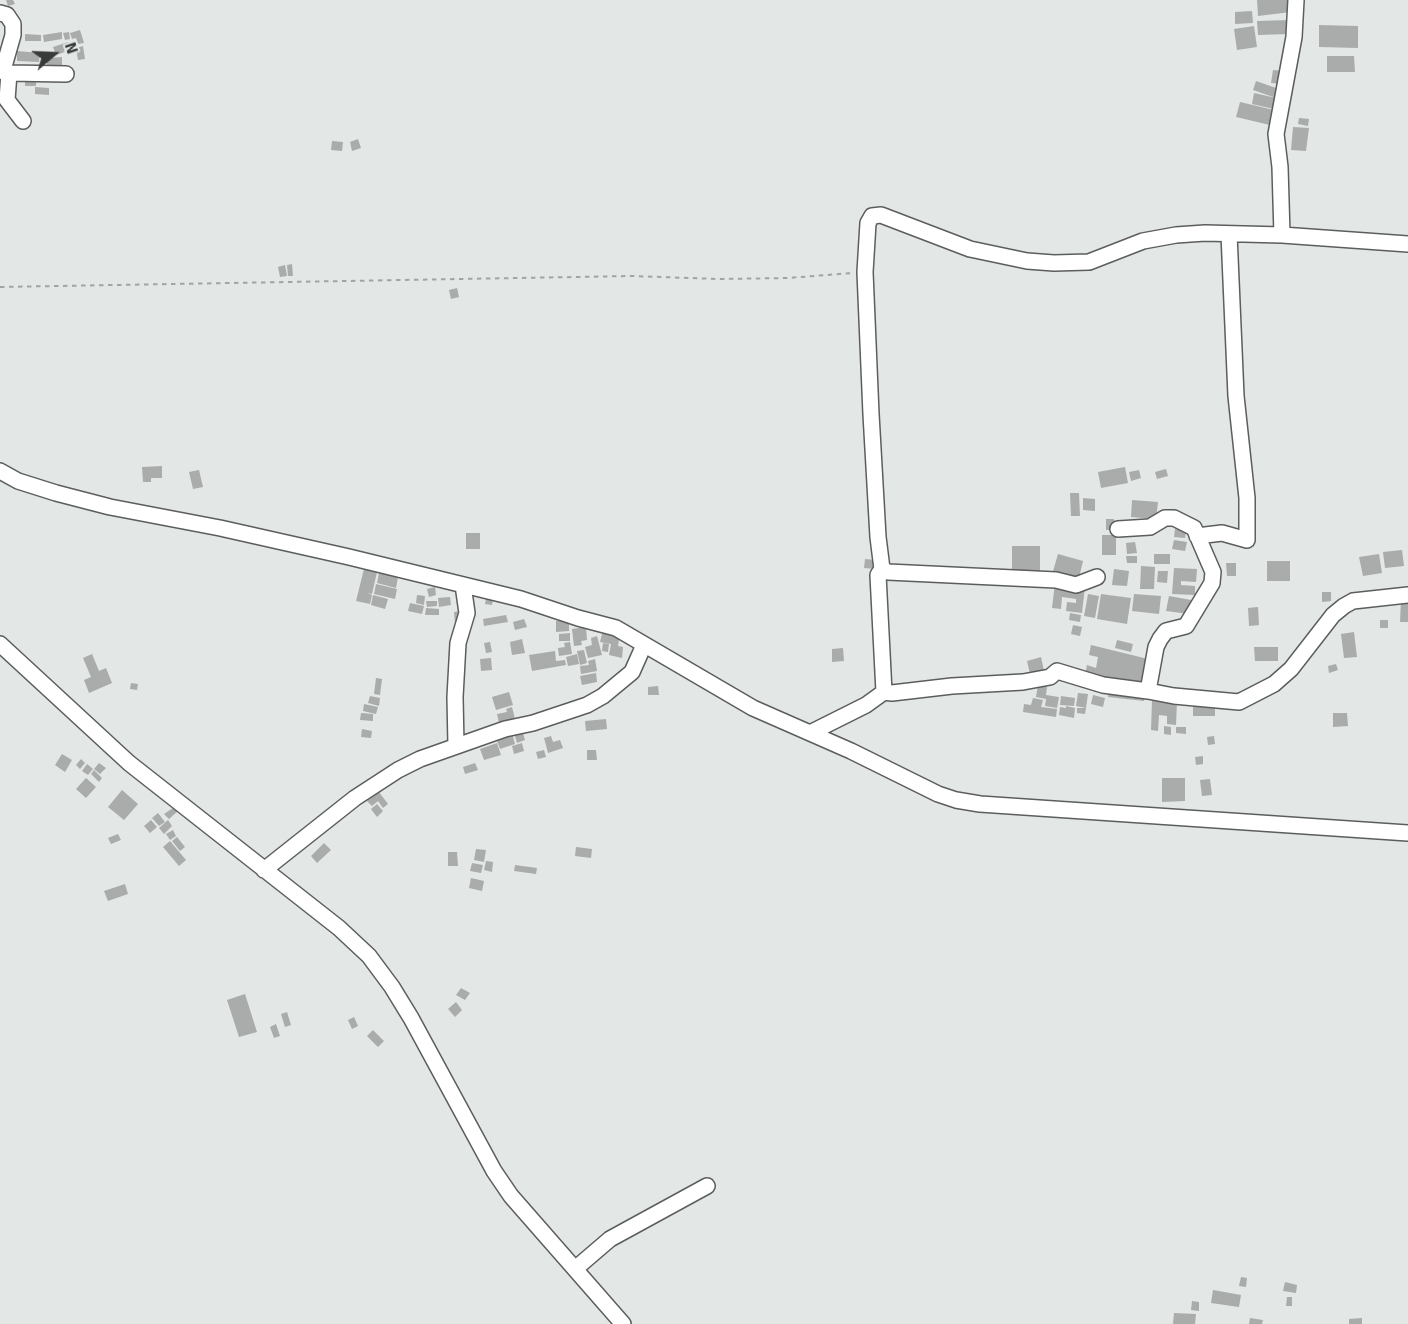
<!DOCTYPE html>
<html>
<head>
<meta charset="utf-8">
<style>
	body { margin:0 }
	#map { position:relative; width:1408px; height:1324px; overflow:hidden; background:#e3e7e5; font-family:Signika,sans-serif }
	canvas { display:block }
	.north { position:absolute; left:24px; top:24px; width:60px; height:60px; -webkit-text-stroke:4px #e3e7e5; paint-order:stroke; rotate:71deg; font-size:16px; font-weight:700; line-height:24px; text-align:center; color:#393b3a }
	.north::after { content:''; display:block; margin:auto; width:21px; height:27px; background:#393b3a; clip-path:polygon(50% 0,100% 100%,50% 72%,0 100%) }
</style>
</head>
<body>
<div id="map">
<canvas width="1408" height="1324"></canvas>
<div class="north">N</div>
</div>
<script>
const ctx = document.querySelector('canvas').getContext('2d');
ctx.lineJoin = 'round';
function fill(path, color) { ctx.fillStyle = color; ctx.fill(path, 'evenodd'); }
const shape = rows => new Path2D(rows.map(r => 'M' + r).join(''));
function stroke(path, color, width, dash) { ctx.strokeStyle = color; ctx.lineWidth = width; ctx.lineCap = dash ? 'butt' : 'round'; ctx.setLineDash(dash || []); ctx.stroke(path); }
fill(shape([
	[6,0,13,0,15,4,8,6],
	[1257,0,1290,0,1291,12,1258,16],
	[1252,11,1253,23,1235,24,1235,12],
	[1289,20,1289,34,1258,35,1257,21],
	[1319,25,1358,26,1358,48,1319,47],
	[1254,26,1257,47,1237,50,1234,29],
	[80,30,84,43,78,44,76,38,72,39,70,33],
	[62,32,62,39,44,42,43,35],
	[69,32,70,39,65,40,63,33],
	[25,34,41,35,41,41,25,41],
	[68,42,71,50,56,55,53,47],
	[83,46,85,59,78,60,76,48],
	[17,51,40,53,39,62,17,61],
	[1327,56,1354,56,1355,72,1327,72],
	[62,57,62,65,47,66,47,58],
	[1273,70,1284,71,1282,84,1271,83],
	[25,78,36,78,36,86,25,86],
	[1256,81,1279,89,1276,98,1253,90],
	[35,87,49,88,49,95,35,94],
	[1254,93,1276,98,1274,109,1252,104],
	[1240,102,1274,110,1270,125,1236,117],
	[1299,118,1309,119,1308,126,1298,124],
	[1293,127,1309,128,1306,151,1291,150],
	[358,139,361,148,352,151,350,142],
	[332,141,343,142,342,151,331,150],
	[292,264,293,276,288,276,287,265],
	[285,265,287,276,280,277,278,267],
	[457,288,459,297,451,299,449,290],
	[162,466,162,478,151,478,151,482,143,482,142,467],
	[1125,467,1128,483,1101,488,1098,472],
	[1166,469,1168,476,1157,479,1155,472],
	[199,470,203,487,193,489,189,472],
	[1139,470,1141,478,1131,481,1129,472],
	[1070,493,1079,493,1080,516,1071,516],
	[1083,498,1095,499,1095,511,1083,510],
	[1132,500,1158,502,1156,519,1131,517],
	[1106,519,1114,519,1114,530,1106,530],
	[1175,529,1186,531,1185,538,1174,537],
	[466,533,480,533,480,549,466,549],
	[1102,535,1116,535,1116,555,1102,555],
	[1174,540,1187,542,1185,551,1172,549],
	[1135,542,1137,553,1127,554,1126,543],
	[1012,546,1040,546,1040,571,1012,571],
	[1402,550,1404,566,1385,568,1383,552],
	[1058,554,1083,561,1078,582,1052,575],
	[1154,554,1170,554,1170,564,1154,564],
	[1379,554,1382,573,1363,576,1359,557],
	[1126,556,1137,556,1137,563,1127,563],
	[865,559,875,560,875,569,864,568],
	[1267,561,1290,561,1290,581,1267,581],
	[1226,563,1236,563,1236,576,1227,576],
	[1141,566,1155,567,1154,589,1140,589],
	[1174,568,1197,569,1196,582,1181,581,1181,585,1195,586,1195,595,1172,594],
	[364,569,377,572,372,594,367,593,372,595,370,604,356,601],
	[1114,569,1129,571,1127,586,1112,585],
	[1158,571,1168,571,1167,583,1157,582],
	[379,573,398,577,396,588,377,583],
	[1055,583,1085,587,1082,613,1066,611,1067,602,1076,603,1076,599,1062,597,1061,609,1052,608],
	[376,584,397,589,395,599,374,594],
	[435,587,436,595,429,597,427,589],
	[1322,592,1331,592,1331,601,1322,602],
	[487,593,494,594,492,605,485,604],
	[1088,594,1099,596,1095,618,1084,616],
	[1101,594,1131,598,1127,624,1097,619],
	[1134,594,1161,596,1159,614,1132,611],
	[373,595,388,599,385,609,371,605],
	[417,595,425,596,424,605,416,603],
	[1169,596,1191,600,1189,614,1166,611],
	[450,597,451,605,439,607,438,598],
	[1401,600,1408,601,1408,622,1400,622],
	[426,601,437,601,437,606,427,607],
	[410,603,424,606,422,614,408,611],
	[1258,607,1259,625,1249,626,1248,608],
	[426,608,439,609,439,615,425,615],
	[461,611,462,623,455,624,454,612],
	[1070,613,1081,615,1080,622,1069,620],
	[506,615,508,622,484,626,483,619],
	[524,619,527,627,515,630,513,622],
	[1380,620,1388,620,1388,628,1380,628],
	[556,621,569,621,569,631,556,632],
	[1073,625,1082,627,1080,636,1071,634],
	[586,627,587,640,581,641,582,645,574,646,572,629],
	[603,630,620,634,618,646,623,647,622,658,609,655,611,644,600,642],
	[1354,632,1357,657,1344,658,1341,634],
	[570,633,570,641,559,641,559,634],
	[597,636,602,655,588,658,585,647,592,645,591,638],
	[522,639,525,653,512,655,510,642],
	[1117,640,1133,644,1131,652,1115,648],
	[490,642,492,652,486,653,484,643],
	[570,642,572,654,559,656,558,648,565,647,564,643],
	[603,643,609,644,608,652,602,651],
	[1091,645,1148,659,1141,688,1085,675,1087,665,1096,668,1098,657,1089,655],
	[1254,647,1278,647,1278,661,1255,661],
	[843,648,844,661,832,662,832,649],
	[584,650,587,663,580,665,577,651],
	[555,651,556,661,565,660,566,665,532,671,529,655],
	[92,654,99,671,106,668,112,683,89,693,84,680,91,677,83,658],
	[577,654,579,664,568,666,566,657],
	[1041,657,1044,671,1030,674,1027,661],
	[491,658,492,670,481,671,480,659],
	[595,659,597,671,581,674,580,666,589,665,588,661],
	[1336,664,1338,670,1329,673,1328,666],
	[596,673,597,682,582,685,580,676],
	[376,678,382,679,380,695,374,694],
	[131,683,138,684,137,690,130,689],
	[1038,685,1047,687,1046,695,1059,697,1057,708,1045,706,1046,699,1036,697],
	[658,686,659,695,648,695,648,687],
	[1109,688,1145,691,1144,701,1108,697],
	[509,692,513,705,496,710,492,697],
	[1078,693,1088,694,1086,708,1076,706],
	[1093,695,1105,698,1103,707,1091,704],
	[370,696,380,698,379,706,368,703],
	[1061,696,1075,698,1074,706,1060,705],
	[1033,698,1043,700,1041,707,1057,709,1056,717,1023,712,1024,704,1031,705],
	[1152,700,1177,701,1176,725,1167,724,1167,716,1159,715,1158,731,1151,730],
	[1193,703,1215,704,1215,716,1193,716],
	[364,704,378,707,376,714,363,711],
	[1066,706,1075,708,1074,718,1059,715,1060,707,1066,708],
	[512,707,515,719,499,723,497,714,507,712,506,709],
	[1077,708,1086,708,1085,714,1077,713],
	[361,713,373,714,373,721,360,720],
	[1333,713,1347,713,1348,726,1333,727],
	[606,719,607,729,586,731,585,721],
	[1164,726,1171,727,1171,735,1164,734],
	[1176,727,1186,727,1186,734,1176,733],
	[362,729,372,731,371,738,361,737],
	[522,730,525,740,517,743,514,733],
	[512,733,515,744,500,749,496,738],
	[551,736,553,742,560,740,563,748,548,753,544,738],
	[1214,736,1215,744,1208,745,1207,737],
	[497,743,501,755,484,760,480,749],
	[522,743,524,751,514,754,512,746],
	[544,750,546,757,538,759,536,752],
	[587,750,596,750,597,760,587,760],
	[62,754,72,760,65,772,55,765],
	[1203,756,1203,764,1196,765,1195,757],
	[81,759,85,763,80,769,76,765],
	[99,763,106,768,100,774,94,769],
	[475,763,478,770,465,774,463,767],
	[87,764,93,769,88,775,82,771],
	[94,770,102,778,99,782,91,774],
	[86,778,96,787,86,798,76,789],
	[1162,778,1185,778,1185,801,1162,802],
	[1210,779,1212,795,1202,796,1200,780],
	[122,790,138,804,124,820,108,807],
	[379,792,388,804,383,808,378,801,372,806,367,801],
	[377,804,383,811,377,817,371,809],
	[176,806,179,810,169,819,164,814],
	[158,813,165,822,159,826,152,818],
	[151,820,157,827,150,833,144,826],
	[168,820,172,826,164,834,159,828],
	[173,830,176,836,170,840,166,834],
	[118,834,121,840,111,844,108,838],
	[177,837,185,847,180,851,172,841],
	[170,841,186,860,179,866,163,847],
	[324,843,331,850,317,863,311,856],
	[576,847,592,849,591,858,575,856],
	[476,849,486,850,484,862,474,860],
	[448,852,457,852,458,866,448,866],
	[486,861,493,862,492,872,484,870],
	[472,863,483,865,481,873,470,871],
	[515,865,537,868,536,874,514,871],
	[471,878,484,881,482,891,469,888],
	[125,884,128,894,108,901,104,891],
	[461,988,470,993,465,1000,456,995],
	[245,994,257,1032,239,1037,227,1000],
	[456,1002,462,1010,455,1017,448,1009],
	[287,1012,291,1025,285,1027,281,1014],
	[354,1017,358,1026,352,1029,348,1020],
	[276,1024,280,1036,274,1038,270,1027],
	[373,1030,384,1041,378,1047,367,1036],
	[1241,1277,1247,1278,1246,1287,1239,1286],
	[1285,1282,1297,1285,1296,1293,1283,1291],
	[1213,1290,1241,1295,1239,1307,1211,1303],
	[1287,1297,1292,1297,1292,1306,1286,1306],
	[1192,1301,1199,1302,1199,1311,1191,1310],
	[1174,1313,1196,1314,1195,1324,1173,1324],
	[1250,1318,1263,1320,1262,1324,1249,1324],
	[1362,1318,1362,1324,1349,1324,1349,1319]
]), '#a9acaa');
const minor = shape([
	[1296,0,1294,37,1276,134,1280,167,1282,235,1408,244],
	[0,13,7,15,13,24,13,35,3,70],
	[0,71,9,73,7,100,23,121],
	[9,73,66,74],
	[0,471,18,481,56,493,110,507,220,528,349,557,521,599,578,618,616,628,753,708,851,751,938,794,956,800,980,804,1408,833],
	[1118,529,1150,527,1165,518,1174,518,1194,528,1213,572,1212,583,1186,626,1166,631,1160,639,1156,647,1148,691],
	[1197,536,1222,533,1247,540,1247,498,1236,396,1229,234],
	[882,569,878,537,871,414,865,272,868,223,872,216,881,215,970,249,1027,261,1054,263,1089,262,1143,241,1176,235,1205,233,1282,235],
	[0,644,129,763,339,928,369,956,392,987,411,1018,494,1171,511,1196,623,1324],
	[884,692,878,575,882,569,888,572,1056,580,1076,585,1097,577],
	[810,733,866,705,884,692,892,693,952,686,1023,682,1050,677,1057,671,1103,685,1148,691,1174,696,1239,702,1274,684,1291,669,1333,615,1344,606,1353,601,1408,595],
	[456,746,455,697,458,643,467,613,463,585],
	[264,870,355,798,398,770,420,759,505,729,533,723,587,705,603,696,632,672,644,645],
	[575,1269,610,1239,707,1186]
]);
stroke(minor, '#5b5e5d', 18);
stroke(shape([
	[0,287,632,276,718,279,788,278,852,273]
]), '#a1a4a3', 2, [4.5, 4.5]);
stroke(minor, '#fff', 15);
</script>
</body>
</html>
